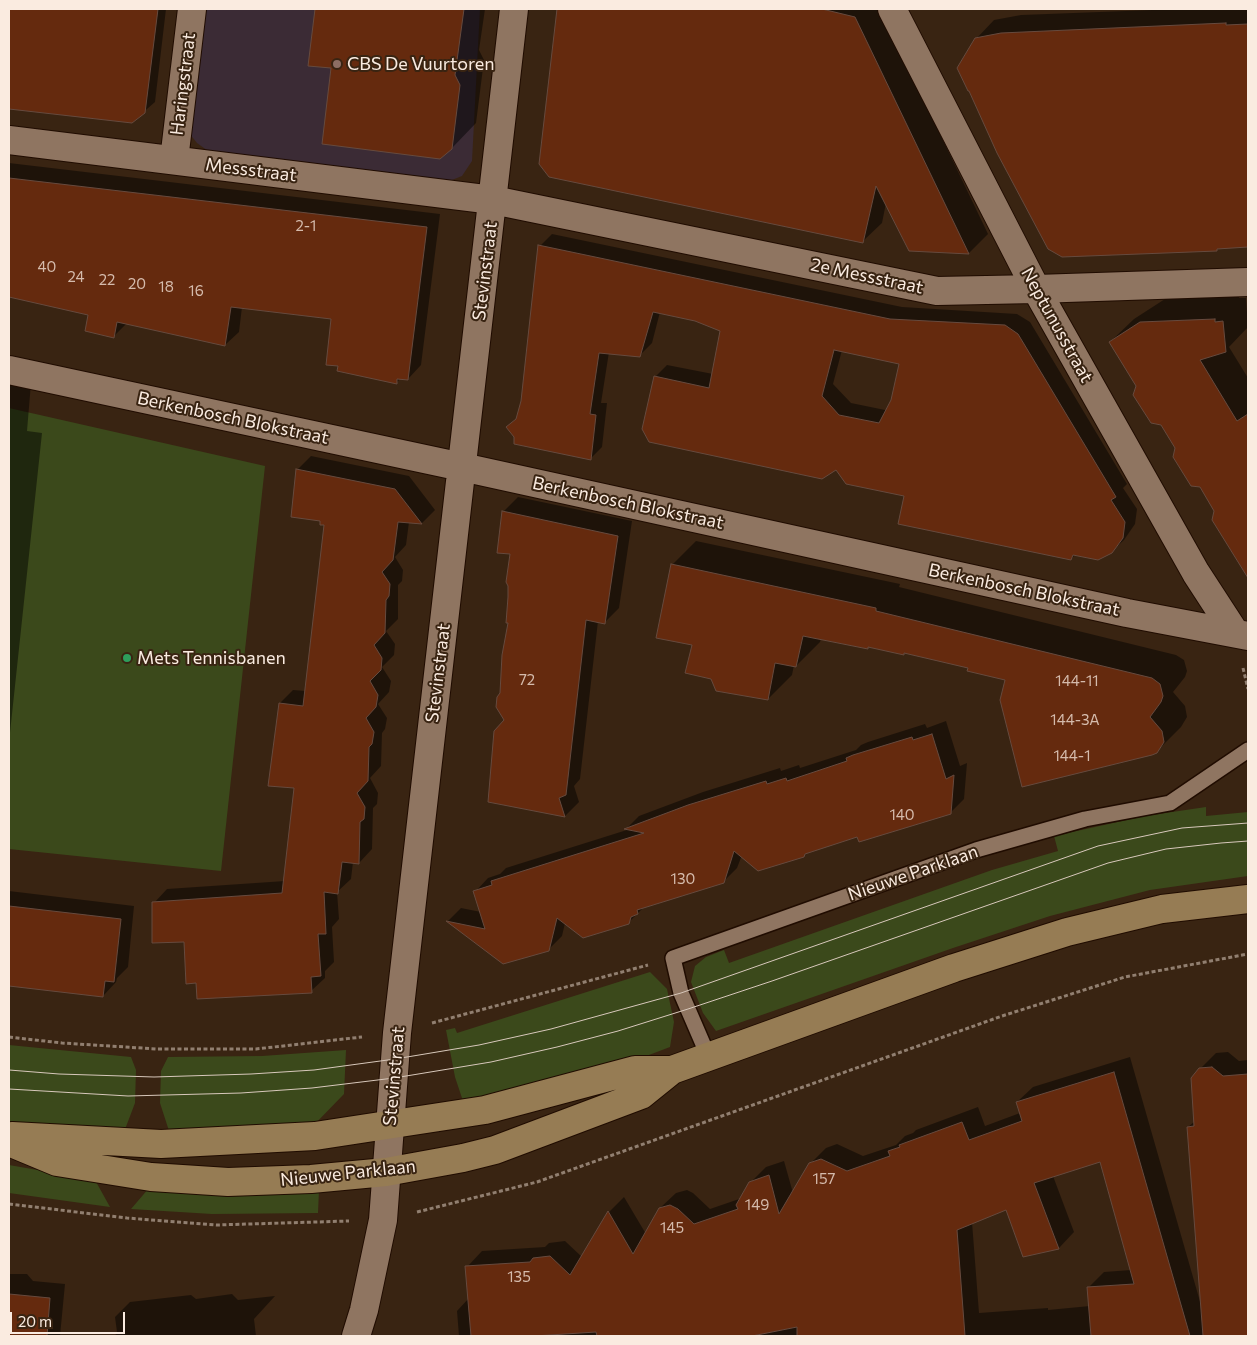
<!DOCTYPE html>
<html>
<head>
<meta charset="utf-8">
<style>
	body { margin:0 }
	#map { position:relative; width:1257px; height:1345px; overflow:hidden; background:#392412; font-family:Commissioner,sans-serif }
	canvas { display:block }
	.frame { position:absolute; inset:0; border:10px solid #faebe0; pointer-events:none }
	.scale { position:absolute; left:10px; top:1312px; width:115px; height:22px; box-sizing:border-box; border:2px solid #faebe0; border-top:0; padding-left:6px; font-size:15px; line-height:18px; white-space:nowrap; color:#faebe0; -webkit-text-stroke:4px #392412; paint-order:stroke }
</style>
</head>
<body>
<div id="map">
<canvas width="1257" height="1345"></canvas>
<div class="frame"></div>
<div class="scale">20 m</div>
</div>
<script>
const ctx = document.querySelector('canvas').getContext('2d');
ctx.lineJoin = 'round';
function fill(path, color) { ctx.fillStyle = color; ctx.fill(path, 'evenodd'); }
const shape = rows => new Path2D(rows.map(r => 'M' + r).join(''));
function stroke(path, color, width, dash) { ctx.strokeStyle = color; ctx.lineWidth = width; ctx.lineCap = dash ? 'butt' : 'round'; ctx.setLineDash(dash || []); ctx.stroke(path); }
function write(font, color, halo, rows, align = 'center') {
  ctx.font = font + ' Commissioner,sans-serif'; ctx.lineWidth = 4; ctx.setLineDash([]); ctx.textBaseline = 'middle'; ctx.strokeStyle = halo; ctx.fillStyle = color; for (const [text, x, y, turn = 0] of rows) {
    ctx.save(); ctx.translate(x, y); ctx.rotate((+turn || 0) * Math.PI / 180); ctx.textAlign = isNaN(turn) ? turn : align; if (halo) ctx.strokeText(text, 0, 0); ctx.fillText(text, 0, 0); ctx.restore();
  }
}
fill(shape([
	[204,9,480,9,472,161,462,176,447,182,435,182,208,151,197,143,189,133]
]), '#3b2b35');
fill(shape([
	[9,408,265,466,221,871,9,849],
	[1206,807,1206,816,1248,812,1248,876,1150,890,1050,916,953,948,716,1031,703,1013,691,982,695,966,706,957,724,950,729,963,992,870,1058,851,1054,836,1145,816],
	[650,972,667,989,674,1022,670,1047,641,1058,464,1104,455,1077,446,1030,455,1028,457,1033],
	[9,1045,131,1057,136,1070,135,1103,124,1132,64,1129,9,1123],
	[346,1050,344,1094,312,1127,170,1134,160,1103,161,1071,168,1057,262,1056],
	[9,1165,95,1180,110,1207,9,1193],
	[149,1188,319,1190,318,1213,212,1214,131,1209]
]), '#3b491b');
fill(shape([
	[9,9,166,9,155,102,132,122,9,108],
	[316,9,485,9,479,50,484,60,476,123,452,148,332,67,309,64],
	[558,9,880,9,988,234,969,253,909,250,886,203,882,223,862,242,540,164],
	[1178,9,1248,9,1248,246,1219,247,1217,250,976,39,994,20,1021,15],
	[9,163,440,214,421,365,408,379,401,378,396,383,332,318,242,307,239,332,225,345,127,323,114,336,89,314,9,296],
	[552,234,902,307,1017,314,1030,322,1127,484,1123,488,1137,509,1135,524,1124,540,1111,552,1076,554,1071,559,836,469,655,377,667,365,713,374,722,331,695,320,660,312,652,343,640,355,609,352,601,403,607,403,602,447,591,458,515,436,508,427,518,417,522,401,540,246],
	[842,350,900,364,890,411,851,403,833,384],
	[1239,296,1239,298,1246,298,1248,327,1229,347,1248,378,1248,573,1233,548,1216,510,1110,342,1134,319,1165,299],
	[9,378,31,383,27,431,42,433,9,742],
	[311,456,409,476,435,510,422,523,409,522,406,545,395,557,403,570,402,581,398,585,398,619,386,631,395,644,394,655,382,667,391,681,389,692,378,704,387,718,385,729,382,733,381,766,370,778,378,793,377,804,373,808,372,849,359,863,353,862,351,879,337,892,339,919,332,927,334,962,325,971,325,978,311,991,197,982,185,941,154,903,167,889,285,881,296,787,280,703,293,690,306,691,325,523,322,520,293,516,298,469],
	[518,497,632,521,619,608,605,622,598,621,580,779,574,786,579,802,565,816,489,801,505,720,502,694,510,622,511,553,503,512],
	[696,541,900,584,899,587,1176,655,1184,660,1187,671,1185,677,1173,692,1185,706,1187,717,1181,727,1156,752,1006,679,970,667,906,652,904,654,869,646,821,638,820,642,796,666,794,665,792,675,768,699,712,678,693,644,672,565],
	[946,721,960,766,967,763,964,799,950,813,858,835,807,852,804,856,742,855,737,868,723,882,644,907,628,923,565,923,562,936,548,950,504,963,448,921,461,908,481,912,475,892,488,878,500,874,506,868,630,829,627,828,639,816,703,792,780,768,781,771,799,765,800,768,856,750,861,745,868,742,925,724,927,728],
	[9,891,134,906,128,967,117,978,116,982,103,996,9,985],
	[1228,1052,1239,1061,1248,1060,1248,1336,459,1336,457,1311,469,1298,467,1267,482,1251,545,1247,549,1243,565,1241,582,1257,609,1212,624,1197,646,1234,660,1208,676,1193,687,1190,693,1193,710,1209,742,1198,750,1183,766,1167,784,1161,793,1193,810,1164,826,1148,837,1144,863,1156,896,1145,905,1136,913,1133,916,1130,978,1107,985,1126,1020,1113,1017,1102,1033,1087,1130,1057,1201,1305,1188,1127,1195,1121,1200,1069,1216,1053],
	[1100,1161,1131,1270,1104,1272,1088,1288,1090,1306,1048,1310,1048,1308,979,1313,972,1222,1007,1208,1024,1255,1059,1248,1074,1232,1053,1176],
	[9,1274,27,1274,33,1281,65,1284,60,1336,9,1336],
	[232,1294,238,1300,275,1296,254,1319,256,1336,115,1336,117,1332,115,1317,130,1302,191,1295,196,1299]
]), '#0007');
const building = shape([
	[9,9,158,9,145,113,132,123,9,109,9,9],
	[315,9,464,9,455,75,460,85,452,149,440,159,322,144,331,68,308,66,315,9],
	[557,9,822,9,855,17,969,254,909,251,876,186,863,243,549,177,539,164,557,9],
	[1226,23,1226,25,1248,24,1248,247,1217,249,1217,251,1062,257,1048,249,997,153,969,91,968,91,957,68,975,38,1001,33,1226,23],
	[9,178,427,227,408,380,397,379,397,384,337,371,338,366,326,365,331,319,231,307,225,346,117,322,114,338,85,331,88,315,9,297,9,178],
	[538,245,890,319,1005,325,1018,334,1116,497,1111,500,1125,522,1123,538,1112,553,1098,560,1073,555,1071,560,898,524,904,496,846,484,836,470,822,479,649,442,642,429,654,376,709,388,720,331,695,321,653,312,640,357,599,353,590,414,596,415,591,460,514,444,514,437,506,427,516,419,521,401,538,245],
	[834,350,899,364,891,400,879,423,839,415,822,396,834,350],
	[1215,319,1215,322,1223,321,1226,352,1200,360,1237,421,1248,414,1248,578,1212,520,1214,511,1200,487,1191,486,1173,457,1175,448,1161,425,1151,423,1133,395,1136,386,1109,342,1140,322,1215,319],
	[296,469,395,489,422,524,398,522,393,560,382,572,390,584,389,596,386,600,385,633,374,645,382,658,381,670,370,681,378,695,376,707,366,718,374,732,372,744,369,747,368,781,357,793,365,807,364,819,360,822,359,864,342,862,338,894,324,892,326,934,318,934,321,976,311,977,312,993,197,999,196,983,186,984,184,942,152,943,152,902,282,893,294,788,268,786,279,703,303,706,324,525,320,525,320,521,291,517,296,469],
	[502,511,618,536,605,624,586,620,566,795,559,798,565,817,488,802,494,731,504,720,496,707,497,697,500,693,502,655,508,623,506,623,508,597,508,586,506,582,510,554,497,553,502,511],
	[671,564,876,608,876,611,1152,678,1160,684,1163,696,1161,702,1150,717,1162,731,1164,742,1157,753,1152,755,1022,787,1000,700,1005,680,967,671,968,668,904,653,904,655,868,647,868,649,803,636,796,667,775,663,768,700,716,691,711,679,685,673,692,645,656,638,671,564],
	[932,734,946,779,954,775,951,814,859,842,857,837,805,854,804,857,758,871,734,851,724,883,637,910,638,914,631,917,629,924,583,938,557,918,549,951,503,964,446,921,485,929,473,891,492,885,491,881,644,833,624,829,688,805,766,781,767,784,786,778,787,781,847,761,846,758,853,755,912,737,913,740,932,734],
	[9,906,121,919,114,982,105,981,103,997,9,986,9,906],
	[1212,1067,1223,1076,1248,1074,1248,1336,1203,1336,1187,1127,1194,1126,1191,1078,1199,1068,1212,1067],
	[1114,1072,1190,1336,1091,1336,1087,1287,1134,1284,1100,1162,1034,1183,1059,1249,1023,1257,1006,1210,957,1230,965,1336,797,1336,797,1327,752,1336,597,1336,596,1332,534,1336,471,1336,465,1266,530,1262,533,1258,550,1256,570,1275,608,1211,633,1254,659,1208,670,1205,678,1209,694,1224,738,1209,736,1205,749,1182,769,1175,779,1214,809,1163,821,1159,847,1171,890,1156,888,1151,900,1147,899,1145,962,1122,969,1140,1022,1121,1016,1102,1114,1072],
	[9,1294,50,1298,47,1336,9,1336,9,1294]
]);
fill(building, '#652a0e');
stroke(building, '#664a3e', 1);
const lane = shape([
	[709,1058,681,993,673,958,976,850,1085,819,1170,803,1248,750]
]);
const street = shape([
	[892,9,1036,289,1196,573,1235,633],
	[9,140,493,200,937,291,1036,289,1248,282],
	[174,160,192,9],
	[9,370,462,467,1127,613,1248,636],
	[356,1336,364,1310,383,1220,397,1033,514,9]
]);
const secondary = shape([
	[12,1136,161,1144,315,1136,485,1110,635,1070,672,1070],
	[9,1142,57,1162,151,1177,228,1182,311,1179,386,1172,463,1158,495,1150,641,1095,672,1070,954,968,1067,932,1162,909,1248,899]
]);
stroke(lane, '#200c00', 18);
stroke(street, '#200c00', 30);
stroke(secondary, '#200c00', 30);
stroke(shape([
	[1243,668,1248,689],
	[432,1023,648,965],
	[9,1037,62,1043,157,1049,256,1049,362,1037],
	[9,1204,127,1218,216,1225,349,1221],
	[417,1212,537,1182,1002,1016,1125,977,1248,954]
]), '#917f70', 3, [4, 2.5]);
stroke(lane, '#8f7561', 15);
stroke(street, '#8f7561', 28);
stroke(secondary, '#967c54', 28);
stroke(shape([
	[9,1070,59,1074,154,1077,251,1074,314,1070,395,1059,479,1045,551,1029,681,993,1098,846,1182,828,1248,823],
	[9,1089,128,1096,241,1093,312,1088,394,1078,491,1062,557,1047,618,1031,688,1009,772,981,1108,863,1166,849,1221,843,1248,841]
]), '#d8c8bb', 1);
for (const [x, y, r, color] of [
	[337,64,5,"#8d6e63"],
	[127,658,5,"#2e9e5b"]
]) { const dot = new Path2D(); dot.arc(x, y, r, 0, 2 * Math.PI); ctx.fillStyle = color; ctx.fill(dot); stroke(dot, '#392412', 2); }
write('15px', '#d5bbac', null, [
	["2-1",306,226],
	["40",47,267],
	["24",76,277],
	["22",107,280],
	["20",137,284],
	["18",166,287],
	["16",196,291],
	["72",527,680],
	["144-11",1077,681],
	["144-3A",1075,720],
	["144-1",1072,756],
	["140",902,815],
	["130",683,879],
	["157",824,1179],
	["149",757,1205],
	["145",672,1228],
	["135",519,1277]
]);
write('18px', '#faebe0', '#392412', [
	["CBS De Vuurtoren",347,64],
	["Mets Tennisbanen",137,658]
], 'left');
write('18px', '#faebe0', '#392412', [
	["Haringstraat",183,84,-83],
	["Messstraat",251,170,7],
	["Stevinstraat",485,271,-83],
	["2e Messstraat",867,276,12],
	["Neptunusstraat",1057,325,61],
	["Berkenbosch Blokstraat",233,418,12],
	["Berkenbosch Blokstraat",628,503,12],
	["Berkenbosch Blokstraat",1024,590,12],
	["Stevinstraat",438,673,-83],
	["Nieuwe Parklaan",913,873,-19],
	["Stevinstraat",394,1076,-85],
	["Nieuwe Parklaan",348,1173,-6]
]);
</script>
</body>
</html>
